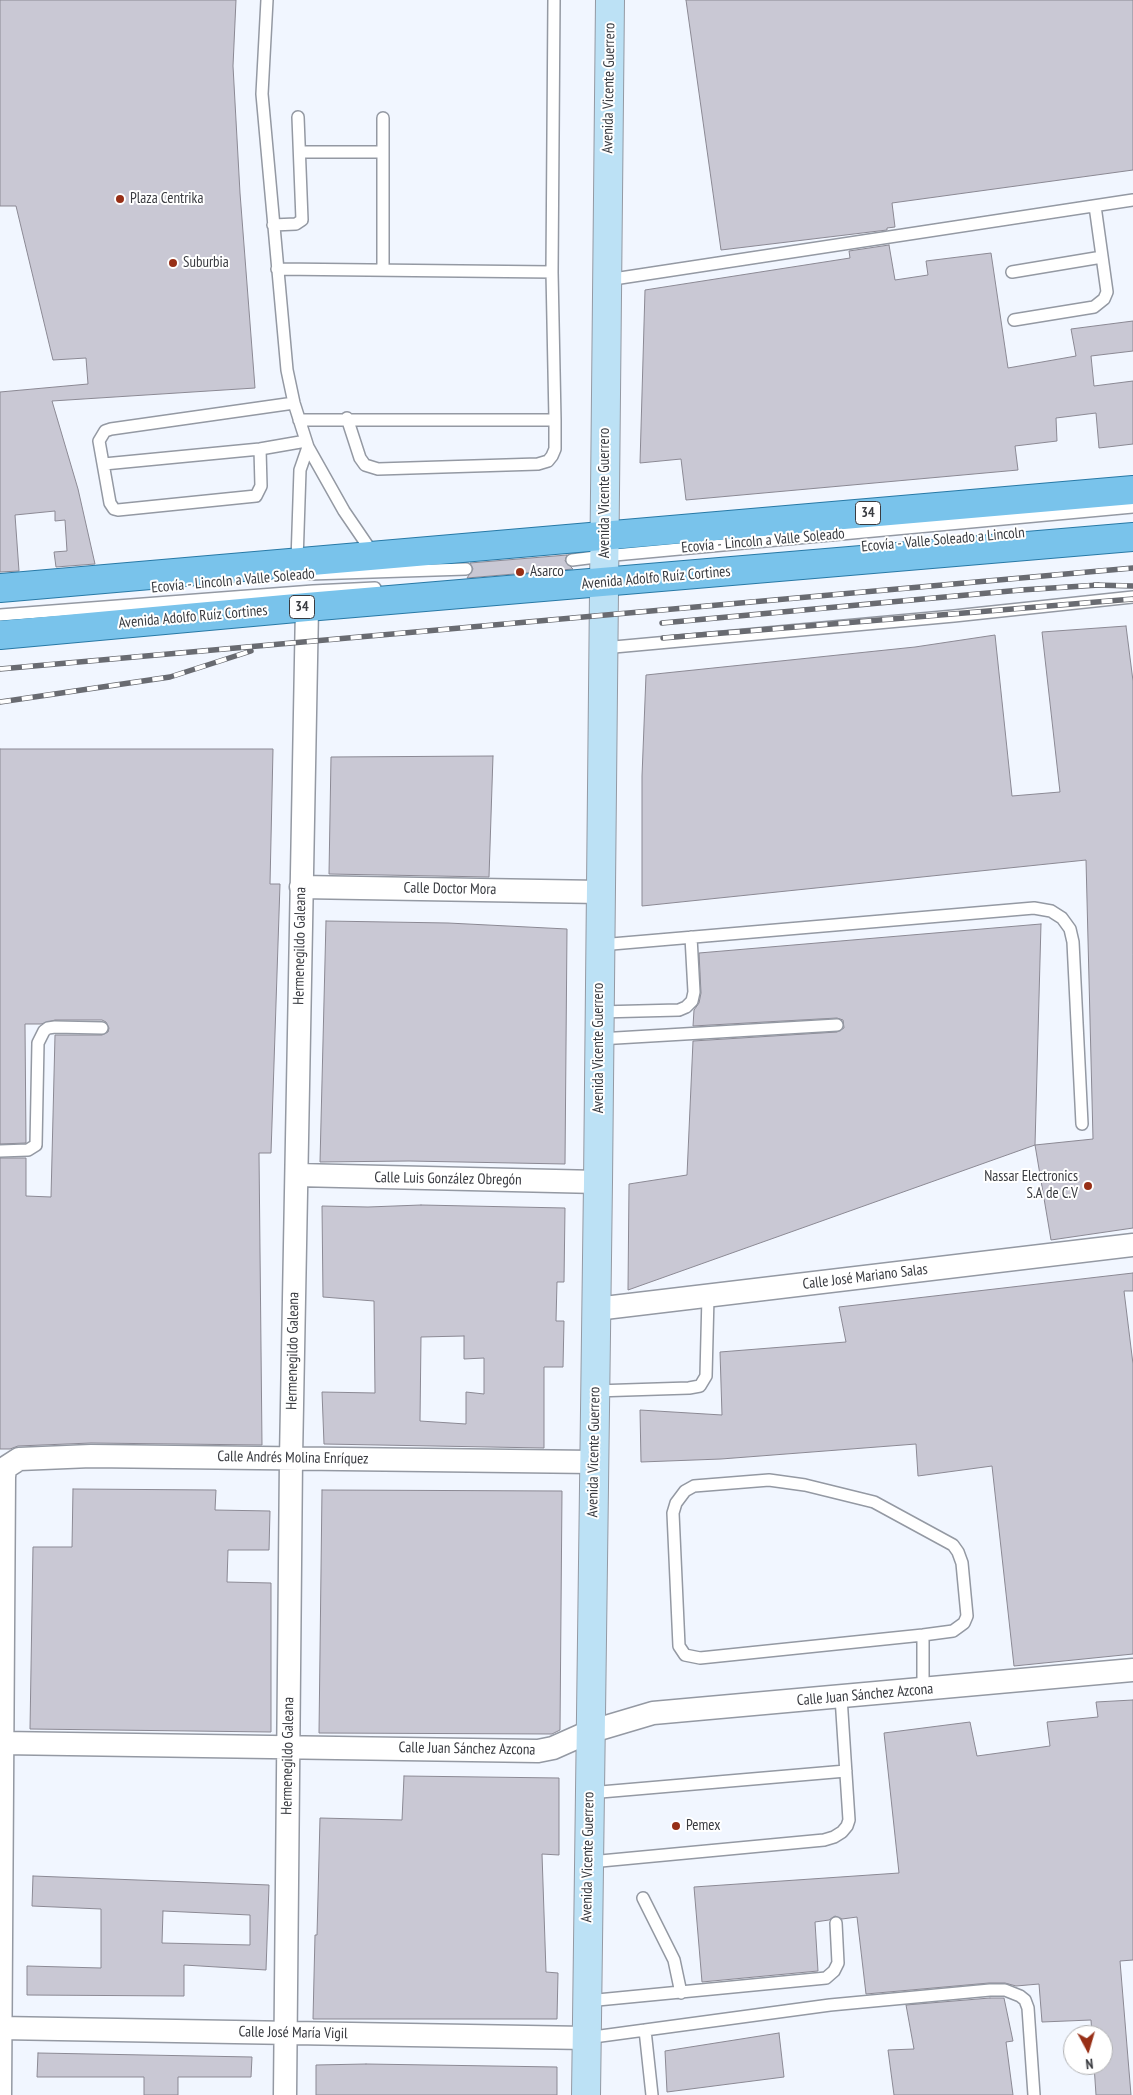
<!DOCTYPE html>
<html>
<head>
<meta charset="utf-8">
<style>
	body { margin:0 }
	#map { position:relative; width:1133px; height:2095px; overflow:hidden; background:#f1f6ff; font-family:"PT Sans Narrow",sans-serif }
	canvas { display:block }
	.north { position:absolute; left:1063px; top:2025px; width:50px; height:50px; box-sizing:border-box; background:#fff; border:1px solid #b0b1b3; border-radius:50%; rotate:174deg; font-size:14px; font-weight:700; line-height:20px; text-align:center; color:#393b40 }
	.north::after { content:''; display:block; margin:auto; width:18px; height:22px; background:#972f16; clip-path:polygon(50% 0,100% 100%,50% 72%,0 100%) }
</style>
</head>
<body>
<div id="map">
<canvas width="1133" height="2095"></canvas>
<div class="north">N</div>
</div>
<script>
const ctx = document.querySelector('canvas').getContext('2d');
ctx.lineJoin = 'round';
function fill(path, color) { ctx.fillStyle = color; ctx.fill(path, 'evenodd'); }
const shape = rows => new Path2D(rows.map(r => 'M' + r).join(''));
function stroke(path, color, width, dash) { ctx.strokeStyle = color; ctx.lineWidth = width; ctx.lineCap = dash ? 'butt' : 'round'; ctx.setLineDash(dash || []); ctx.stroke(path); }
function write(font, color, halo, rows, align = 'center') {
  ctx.font = font + ' "PT Sans Narrow",sans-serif'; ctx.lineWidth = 4; ctx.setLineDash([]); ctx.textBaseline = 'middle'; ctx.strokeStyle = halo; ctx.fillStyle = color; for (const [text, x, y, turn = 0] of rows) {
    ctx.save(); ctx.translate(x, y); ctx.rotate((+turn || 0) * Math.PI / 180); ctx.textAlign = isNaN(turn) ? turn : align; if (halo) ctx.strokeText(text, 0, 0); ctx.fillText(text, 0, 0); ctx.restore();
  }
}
const building = shape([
	[0,0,236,0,233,66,240,193,255,388,52,401,78,489,95,564,56,567,54,552,67,551,65,520,55,521,55,511,15,515,19,571,0,572,0,392,88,384,86,358,53,360,16,206,0,206,0,0],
	[686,0,1133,0,1133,170,892,203,895,227,887,228,887,230,721,250,686,0],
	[889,245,895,280,928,275,926,261,991,253,1008,368,1076,356,1071,329,1133,321,1133,351,1091,356,1094,386,1133,381,1133,444,1099,448,1096,413,1056,418,1057,441,1015,446,1018,470,686,500,681,459,640,463,645,290,850,258,849,251,889,245],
	[567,555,565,561,573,569,467,578,473,569,470,563,567,555],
	[1126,626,1133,681,1133,1228,1051,1240,1035,1145,1093,1139,1086,860,642,906,642,776,646,675,915,647,995,635,1012,796,1060,792,1042,632,1126,626],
	[0,749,273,749,270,884,280,884,271,1153,259,1153,262,1445,91,1443,18,1446,10,1449,0,1449,0,1158,26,1158,26,1196,51,1197,55,1035,102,1035,108,1032,109,1028,106,1022,102,1020,55,1020,41,1024,25,1024,26,1143,0,1144,0,749],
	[493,756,489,877,329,874,331,757,493,756],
	[326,921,448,923,567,929,565,1164,409,1161,320,1162,326,921],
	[1041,924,1035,1145,628,1290,629,1184,687,1175,693,1041,837,1032,844,1028,843,1020,837,1018,693,1026,694,1010,699,1003,701,993,699,953,1041,924],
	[421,1205,565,1208,564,1282,557,1282,556,1321,564,1321,563,1367,544,1367,544,1448,324,1444,322,1392,375,1393,374,1301,323,1297,322,1206,368,1207,421,1205],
	[464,1336,464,1359,484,1358,484,1394,466,1392,466,1424,420,1421,421,1337,464,1336],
	[1133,1273,1133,1291,1124,1291,1133,1364,1133,1654,1014,1666,992,1466,918,1476,916,1444,721,1459,641,1462,640,1410,722,1415,720,1352,846,1342,839,1307,1133,1273],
	[73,1489,216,1490,215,1510,270,1511,269,1550,228,1550,227,1582,271,1583,271,1732,30,1729,33,1547,72,1547,73,1489],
	[322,1490,562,1491,560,1730,552,1734,319,1733,322,1490],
	[1133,1700,1133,1960,1120,1961,1131,2095,1096,2095,1094,2065,1103,2065,1103,2035,1092,2035,1091,2020,1042,2022,1039,1984,1016,1986,1005,1983,989,1983,866,1994,857,1917,842,1919,835,1916,829,1920,815,1922,818,1971,702,1982,694,1887,899,1873,884,1733,970,1722,977,1756,1050,1746,1047,1722,1098,1717,1096,1702,1133,1700],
	[404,1776,559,1778,559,1855,542,1854,546,1972,558,1973,557,2019,313,2019,315,1935,317,1935,320,1818,402,1820,404,1776],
	[33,1876,269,1885,266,1970,184,1965,184,1996,27,1995,27,1966,101,1968,101,1909,32,1906,33,1876],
	[163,1911,250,1915,250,1945,162,1943,163,1911],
	[990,1998,1004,1998,1013,2041,1006,2042,1013,2095,894,2095,888,2050,914,2049,906,2005,990,1998],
	[779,2033,784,2077,667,2092,665,2051,779,2033],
	[38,2053,252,2057,251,2077,178,2077,178,2095,144,2095,144,2077,37,2077,38,2053],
	[366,2064,557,2067,557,2095,316,2095,316,2065,366,2064]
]);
fill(building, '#c9c8d4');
stroke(building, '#8b8994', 1);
const lane = shape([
	[267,0,262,94,287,370,294,403,308,447,344,511,374,555],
	[383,118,383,270],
	[300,152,383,152],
	[273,225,296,224,302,220,298,117],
	[277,269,552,272],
	[1012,272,1102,257],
	[607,280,1133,200],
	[1014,320,1094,307,1104,299,1107,292,1095,206],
	[347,418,360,458,365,465,378,469,538,464,548,461,552,456,555,449,555,420],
	[299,420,555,420,552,272,554,0],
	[260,449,261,486,256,496,118,510,114,509,110,503,99,441,105,431,111,429,294,403],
	[104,464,260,449,306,441],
	[572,560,604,556,1133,507],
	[297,561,300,470,308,447],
	[310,574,466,569],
	[0,615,313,591,375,588],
	[603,648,954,616,1133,597],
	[600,945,1034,908,1051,911,1062,918,1070,929,1073,942,1082,1124],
	[599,1012,679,1010,686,1007,692,1001,694,992,691,937],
	[599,1039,837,1025],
	[0,1151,28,1150,36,1145,38,1043,44,1031,48,1028,55,1027,102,1028],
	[595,1391,689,1388,700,1386,706,1376,708,1296],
	[769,1480,805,1485,874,1502,953,1545,958,1552,962,1563,967,1616,964,1623,953,1631,923,1635,700,1658,685,1655,679,1646,673,1513,676,1503,685,1491,694,1486,769,1480],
	[923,1635,923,1690],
	[589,1793,846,1771],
	[590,1862,824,1840,834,1837,842,1832,847,1826,849,1820,841,1697],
	[643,1898,674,1960,681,1993],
	[587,2001,826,1978,834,1971,838,1963,836,1923],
	[645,2030,652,2095],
	[586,2038,830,2005,990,1990,1005,1990,1020,1996,1025,2000,1028,2008,1034,2095]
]);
const street = shape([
	[301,887,600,892],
	[297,1175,598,1182],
	[596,1309,1133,1245],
	[2,1743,538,1751,553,1748,589,1732,653,1713,1133,1670],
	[0,2028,586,2038],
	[0,2095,4,1477,5,1468,19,1459,91,1456,594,1462],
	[285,2095,291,1458,307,607]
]);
const secondary = shape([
	[586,2095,598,1182,610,0]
]);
const primary = shape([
	[0,588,1133,490],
	[0,635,307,607,1133,537]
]);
stroke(lane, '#9499a3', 14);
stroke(street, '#9499a3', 25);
stroke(secondary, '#9499a3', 30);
stroke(primary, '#2879a6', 30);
stroke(lane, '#fff', 11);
stroke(street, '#fff', 22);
stroke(secondary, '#bce1f5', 28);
stroke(primary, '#79c3eb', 28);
const rail = shape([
	[1094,585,1133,586],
	[662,623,1021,590,1099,585],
	[663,638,1133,599],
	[0,669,1133,568],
	[0,702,170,677,251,651]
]);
stroke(rail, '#696b71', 5.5);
stroke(rail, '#fff', 4, [11]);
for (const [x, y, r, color] of [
	[120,199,5,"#972f16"],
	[173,263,5,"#972f16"],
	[520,572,5,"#972f16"],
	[1088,1186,5,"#972f16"],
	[676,1826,5,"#972f16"]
]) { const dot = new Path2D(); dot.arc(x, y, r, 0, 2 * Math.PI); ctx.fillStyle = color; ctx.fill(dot); stroke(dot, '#fff', 2); }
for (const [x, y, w] of [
	[868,513,25],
	[302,607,25]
]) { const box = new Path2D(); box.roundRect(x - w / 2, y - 11.5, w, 23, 4); ctx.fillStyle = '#fff'; ctx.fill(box); stroke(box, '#393b40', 1); }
write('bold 14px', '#393b40', null, [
	["34",868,513],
	["34",302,607]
]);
write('15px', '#393b40', '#fff', [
	["Avenida Vicente Guerrero",609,88,-89],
	["Avenida Vicente Guerrero",605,493,-90],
	["Ecovía - Valle Soleado a Lincoln",943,540,-5],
	["Ecovía - Lincoln a Valle Soleado",763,541,-5],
	["Avenida Adolfo Ruíz Cortines",656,578,-5],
	["Ecovía - Lincoln a Valle Soleado",233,581,-5],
	["Avenida Adolfo Ruíz Cortines",193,617,-5],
	["Calle Doctor Mora",450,889,1],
	["Hermenegildo Galeana",300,946,-89],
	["Avenida Vicente Guerrero",599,1048,-90],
	["Calle Luis González Obregón",448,1179,1],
	["Calle José Mariano Salas",865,1277,-7],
	["Hermenegildo Galeana",293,1351,-89],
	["Avenida Vicente Guerrero",594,1452,-89],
	["Calle Andrés Molina Enríquez",293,1458,1],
	["Calle Juan Sánchez Azcona",865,1695,-5],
	["Calle Juan Sánchez Azcona",467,1749,1],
	["Hermenegildo Galeana",288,1756,-89],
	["Avenida Vicente Guerrero",588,1857,-89],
	["Calle José María Vigil",293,2033,1]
]);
write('15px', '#393b40', '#fff', [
	["Plaza Centrika",130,199],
	["Suburbia",183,263],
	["Asarco",530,572],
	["Nassar Electronics",1078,1177,"right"],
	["S.A de C.V",1078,1194,"right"],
	["Pemex",686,1826]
], 'left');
</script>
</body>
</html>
